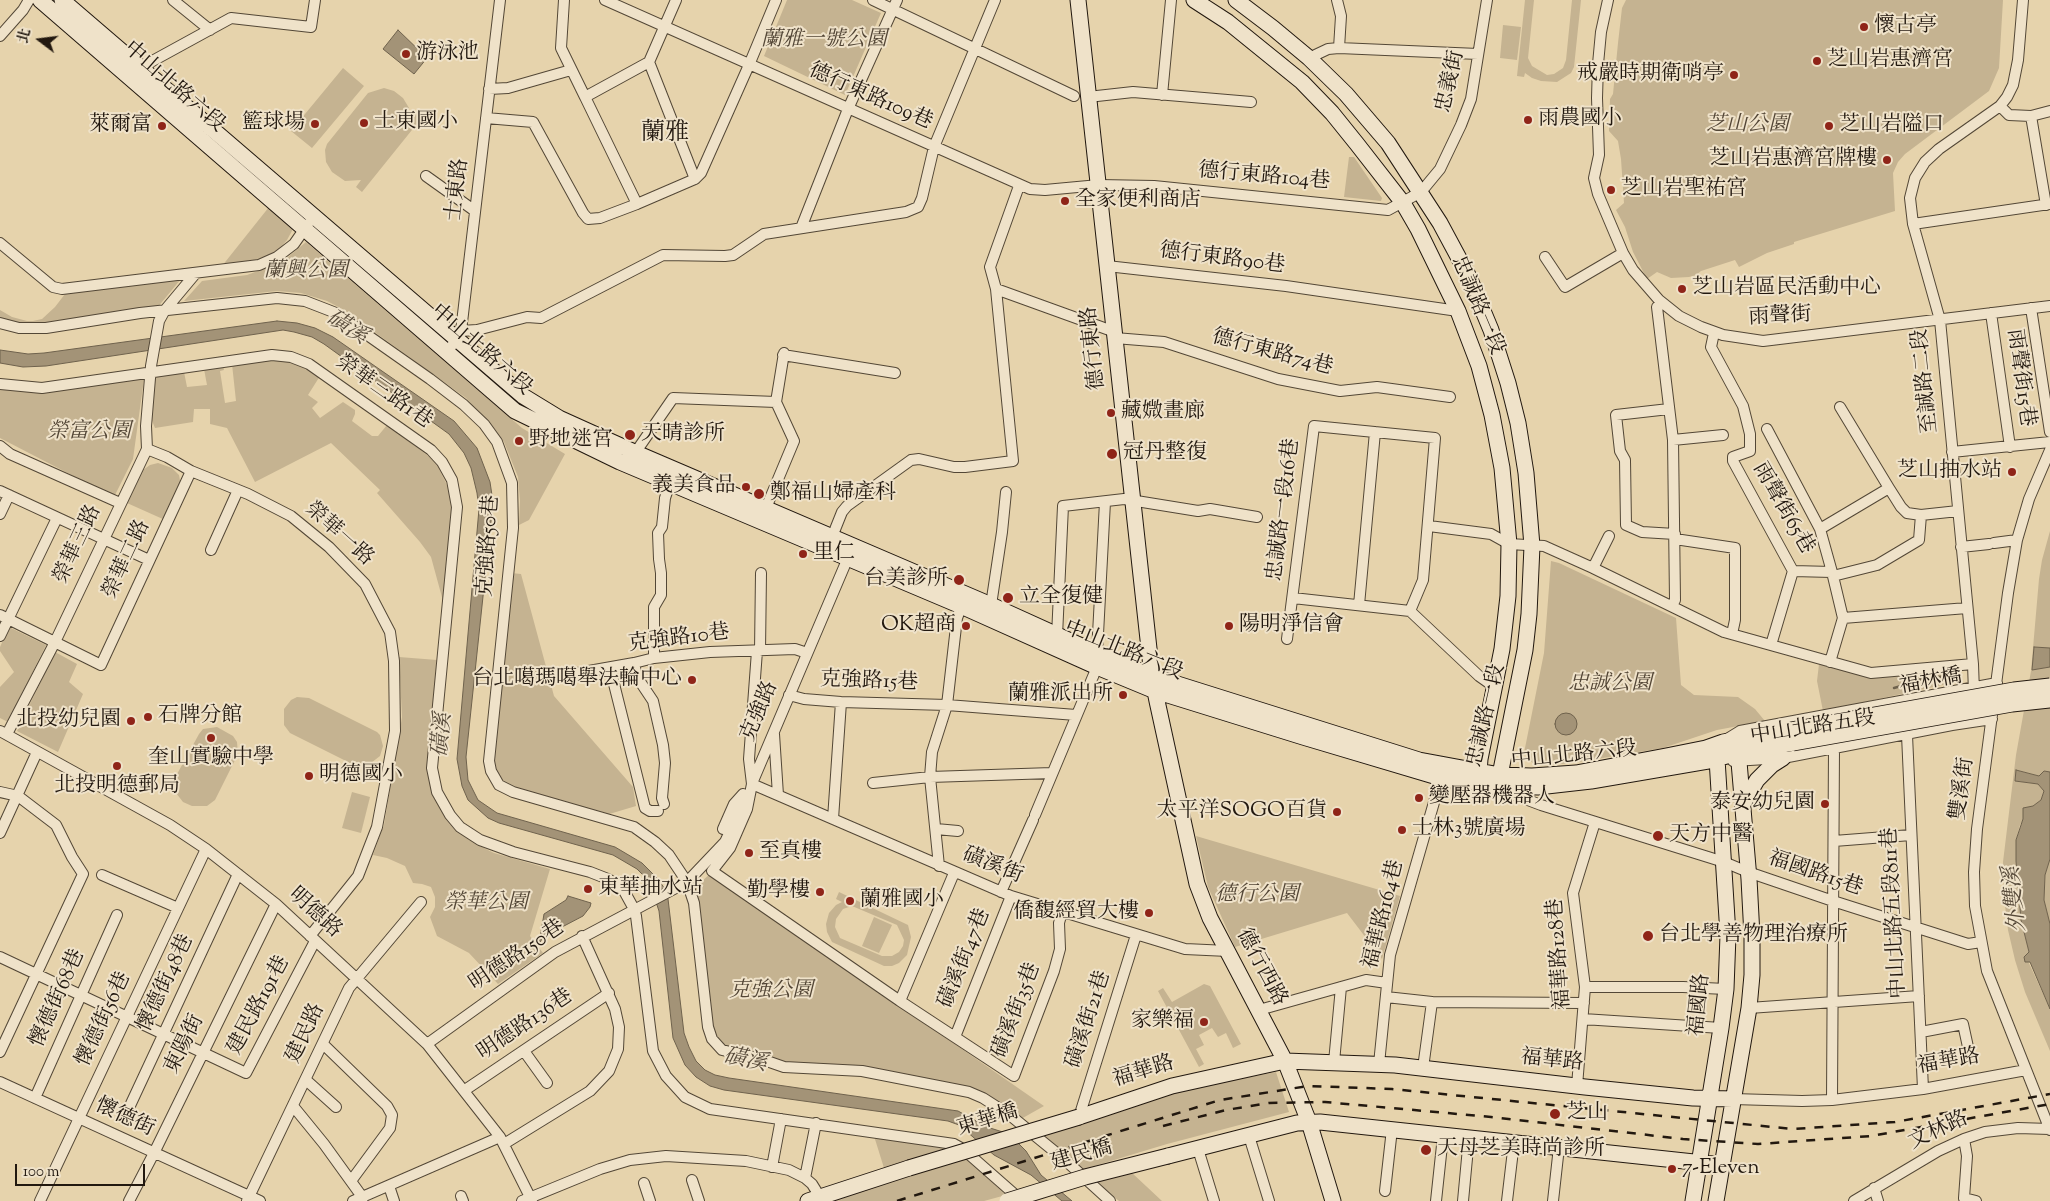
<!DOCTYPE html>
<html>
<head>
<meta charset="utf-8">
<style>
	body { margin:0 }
	#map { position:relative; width:2050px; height:1201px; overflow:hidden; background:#e6d3ac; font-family:"Sorts Mill Goudy","Noto Serif TC",serif }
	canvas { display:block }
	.north { position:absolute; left:15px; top:15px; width:50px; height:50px; -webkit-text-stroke:4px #efe2c9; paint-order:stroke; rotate:285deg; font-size:14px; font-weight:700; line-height:20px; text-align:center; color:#22180f }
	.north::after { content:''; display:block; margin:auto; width:18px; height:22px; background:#22180f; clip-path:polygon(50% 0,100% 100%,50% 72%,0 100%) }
	.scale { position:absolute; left:15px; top:1164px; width:130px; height:22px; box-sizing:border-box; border:2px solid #22180f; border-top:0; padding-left:6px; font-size:15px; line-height:18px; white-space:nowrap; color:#22180f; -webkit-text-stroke:4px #efe2c9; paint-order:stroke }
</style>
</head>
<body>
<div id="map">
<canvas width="2050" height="1201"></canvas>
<div class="north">北</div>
<div class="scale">100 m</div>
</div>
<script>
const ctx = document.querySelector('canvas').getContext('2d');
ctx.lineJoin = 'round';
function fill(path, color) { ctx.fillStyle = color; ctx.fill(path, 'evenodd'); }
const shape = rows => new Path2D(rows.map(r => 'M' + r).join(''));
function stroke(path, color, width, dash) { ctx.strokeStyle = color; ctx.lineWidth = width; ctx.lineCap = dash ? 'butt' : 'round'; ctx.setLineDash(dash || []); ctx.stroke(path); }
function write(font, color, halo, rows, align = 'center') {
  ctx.font = font + ' "Sorts Mill Goudy","Noto Serif TC",serif'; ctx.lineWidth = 4; ctx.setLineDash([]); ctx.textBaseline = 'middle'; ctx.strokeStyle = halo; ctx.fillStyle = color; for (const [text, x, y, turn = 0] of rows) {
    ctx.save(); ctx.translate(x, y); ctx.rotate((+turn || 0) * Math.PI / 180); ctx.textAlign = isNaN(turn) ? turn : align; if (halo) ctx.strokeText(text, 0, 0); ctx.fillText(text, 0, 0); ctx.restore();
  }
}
fill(shape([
	[787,0,852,0,881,13,845,95,764,56],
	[1525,0,1534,0,1528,58,1532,66,1547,75,1554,74,1563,68,1566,60,1572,0,1581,0,1574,67,1571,73,1557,82,1541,81,1532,78,1525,73,1524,77,1517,76],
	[1626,0,2003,0,1999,68,1989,91,1905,154,1898,162,1893,173,1895,211,1794,242,1794,244,1767,253,1739,267,1735,260,1701,271,1696,275,1689,277,1671,278,1657,272,1647,279,1633,252,1625,227,1616,210,1624,203,1621,159,1618,141,1609,131,1610,99,1613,94,1618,43,1622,8],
	[1503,25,1521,27,1517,60,1500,58],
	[343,68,364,86,312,148,291,131],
	[384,88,394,91,403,98,409,108,410,119,418,110,424,115,362,192,356,187,361,180,345,181,332,172,326,162,325,150,327,144,368,93],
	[1349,157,1354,157,1382,198,1381,201,1344,197],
	[269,207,293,229,287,240,279,249,270,255,242,264,222,266],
	[306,242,522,428,565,454,529,520,519,525,520,501,518,477,504,442,466,398,344,310,327,301,301,293,277,291,184,301,202,281,247,275,282,262],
	[172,276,181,279,157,308,46,324,21,323,0,318,0,310,12,317,27,321,33,321,42,319,55,307,65,294],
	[278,360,302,365,320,376,308,395,318,402,312,408,320,418,343,402,355,410,355,414,352,421,372,436,378,436,387,425,435,461,448,487,453,507,443,601,431,557,420,542,377,493,380,490,331,443,255,482,227,428,210,424,210,409,194,409,193,422,155,428,151,418,155,376,184,372,187,387,207,385,204,369,223,366,224,370,220,371,225,403,236,401,232,364],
	[144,379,133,459,114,497,0,438,0,388,45,392],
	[158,463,172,468,179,475,181,486,165,520,127,503,143,470,150,465],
	[2050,531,2050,648,2034,647,2032,670,2050,667,2050,772,2044,771,2039,776,2017,770,2015,781,2038,784,2044,791,2041,800,2033,806,2020,825,2016,840,2016,861,2021,920,2029,952,2028,961,2050,1009,2050,1051,2025,992,2015,960,2008,930,2004,897,2003,862,2016,755,2031,671,2039,579,2042,560],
	[1551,561,1559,563,1676,618,1681,685,1694,695,1738,697,1755,709,1765,721,1717,730,1663,748,1573,763,1535,766,1524,753,1544,653],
	[511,573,521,574,554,696,633,787,636,806,606,815,510,787,501,781,496,774,493,761],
	[9,627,46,645,8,722,0,718,0,687,14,672,0,651,0,647],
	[55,652,77,664,69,682,83,694,58,752,17,731],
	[399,657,437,660,427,769,434,796,448,821,467,838,480,846,494,853,550,869,530,936,543,953,498,984,469,953,437,936,430,917,435,907,435,897,431,887,422,884,413,883,405,866,387,858,373,855,384,825,402,717],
	[1819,664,1871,676,1954,671,1958,675,1957,680,1952,683,1823,711,1817,681],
	[297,697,309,698,377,732,380,735,383,746,380,756,367,766,358,767,290,733,284,725,284,709,291,700],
	[217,727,233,736,237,742,238,754,215,800,207,806,192,806,183,802,176,793,176,776,199,734,203,729],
	[352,792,370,797,361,833,342,828],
	[1196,836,1400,896,1382,959,1347,913,1235,947,1208,887],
	[2050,859,2050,924,2044,900,2045,875],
	[710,874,1044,1106,1021,1119,975,1089,860,1066,786,1064,763,1053,726,1047,713,1035,693,889],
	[839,892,908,925,911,937,907,955,899,963,892,966,884,966,832,942,827,932,826,924,829,913,836,905,842,902,836,899],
	[852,906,897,925,904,940,903,946,899,952,892,956,882,956,840,938,835,927,836,919,843,909],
	[874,917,892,925,879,953,862,946],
	[1204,984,1210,986,1241,1044,1233,1048,1226,1033,1218,1037,1212,1028,1199,1035,1204,1045,1196,1049,1204,1064,1199,1067,1158,991,1163,988,1172,1002],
	[1276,1072,1289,1112,1167,1144,1081,1170,1040,1135,1151,1096],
	[874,1136,953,1146,884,1168],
	[967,1159,1006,1195,984,1201,820,1201],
	[1131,1172,1162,1201,1119,1201,1095,1181]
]), '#c5b391');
const water = shape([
	[398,30,427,58,414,74,383,49,398,30],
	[277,321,297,323,315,328,333,337,454,421,477,448,490,482,493,502,466,757,468,780,478,800,497,813,615,847,642,863,657,878,665,889,668,899,684,1033,689,1047,696,1061,705,1070,715,1075,729,1078,958,1111,987,1127,1009,1134,1026,1151,1041,1175,1072,1201,1062,1201,1031,1175,994,1155,959,1125,948,1121,724,1090,710,1086,696,1077,685,1065,673,1038,659,911,649,881,637,869,613,855,499,823,488,818,468,800,462,786,457,759,479,509,477,493,471,468,464,453,449,434,324,344,312,337,294,332,283,330,46,366,23,367,0,363,0,350,28,354,44,353,277,321],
	[2034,647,2050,648,2050,667,2032,670,2034,647],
	'1555 724a11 11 0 1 1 22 0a11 11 0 1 1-22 0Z',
	[2016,770,2039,776,2044,771,2050,772,2050,859,2045,875,2044,900,2050,924,2050,1009,2030,962,2025,962,2024,957,2029,952,2021,920,2016,861,2016,840,2023,819,2023,808,2033,806,2041,800,2044,791,2038,784,2015,781,2016,770],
	[568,896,591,903,590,907,583,916,543,937,539,944,544,914,566,900,568,896]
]);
fill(water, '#a39377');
stroke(water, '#6f624d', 1);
stroke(shape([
	[1894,688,1908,684,1913,685,1922,678,1953,676]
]), '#6f624d', 2.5);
const street = shape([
	[173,0,210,30],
	[564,0,561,48,585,97,649,62],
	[605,0,1030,189,1045,190,1099,185,1154,186,1388,210,1421,192,1440,169,1461,125,1471,99,1487,0],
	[676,0,649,62,695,179],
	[873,0,1074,96],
	[1337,0,1341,16,1339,48],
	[1608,0,1601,32,1598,64,1597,98,1599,155,1594,178,1598,194,1623,253,1633,270,1659,300,1679,316,1701,327,1723,335,1763,341,2050,306],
	[0,36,23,10,29,0],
	[1309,58,1328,49,1339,48,1478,54],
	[136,70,231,18,311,27,315,0],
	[489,89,508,88,571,70],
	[1162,95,1171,0],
	[585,97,637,204,695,179,701,173,749,65,776,0],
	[1088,97,1133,92,1251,102],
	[2000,106,2009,115,2031,116,2050,111],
	[2031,116,2046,205],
	[486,118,533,122,583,213,588,219,600,218,637,204],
	[426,176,475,211],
	[1913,224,2050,204],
	[801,228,848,109,897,0],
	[0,243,53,287,62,289,259,265,277,257,294,244,308,224],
	[1545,257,1565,287,1623,253],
	[1107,266,1286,286,1458,311],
	[996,289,1115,332],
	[1662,303,1657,307,1673,440,1675,600,1672,606],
	[2031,308,2050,432],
	[1991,313,2010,447],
	[0,323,19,328,46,328,140,313,277,298,305,301,336,313,430,379,464,405,484,424,497,442,512,483,513,528,489,761,491,771,499,785,513,792,634,827,655,842,669,855,687,882,694,903,708,1027,712,1039,722,1050,761,1059,784,1067,862,1071,969,1092,983,1098,1011,1116,1065,1160,1110,1201],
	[461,331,477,330,527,317,541,318,663,255,725,256,733,255,764,234,906,212,918,207,922,198,934,147,995,0],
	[1714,333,1711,347,1743,406,1750,434,1750,451,1733,457,1733,461,1793,571,1832,572],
	[1115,338,1164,342,1278,379,1340,391,1377,387,1450,397],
	[447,351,456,341,461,331,500,0],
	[783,355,895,373],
	[0,384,42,388,272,355,291,357,309,364,431,450,442,462,452,480,457,507,432,768,437,792,450,815,460,827,480,840,513,852,590,872,608,879,623,889,634,909,636,916,653,1051,666,1076,685,1097,710,1109,954,1144,963,1149,1021,1200],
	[776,402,784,353],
	[1840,407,1889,488,1901,507,1907,513,1921,515,1958,511],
	[1669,409,1616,415,1620,451,1625,460,1626,525,1642,532,1675,534],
	[1767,429,1820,529,1832,572,1843,618,1830,662],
	[1673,440,1723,435],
	[0,446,10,454,120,503],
	[147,449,167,457,191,471,248,494,291,516,329,547,365,584,390,632,394,661,395,731,377,827,358,876,310,936],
	[2050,450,2029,499,2017,540,2008,593,1977,829,1974,872,1975,906,1987,971,2050,1130],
	[1952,452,2050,442],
	[633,456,673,398,776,402],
	[0,491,149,560],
	[766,508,794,441,776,402],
	[0,514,9,495],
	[1429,526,1491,534,1509,544,1544,546,1593,568,1724,632,1871,673,1973,664],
	[1820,529,1889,488],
	[832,537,842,512,847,506,911,460,919,459,954,467,965,467,1013,461,996,289,990,267,1019,186],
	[1675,539,1735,548,1735,620,1732,634],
	[1994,543,2017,540],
	[1961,547,1989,544],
	[211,550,238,490],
	[1593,568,1609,536],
	[1833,576,1877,565,1919,540,1921,515],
	[1293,598,1410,611,1479,676,1496,688],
	[991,605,1002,532,1006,492],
	[1359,605,1375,432],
	[0,615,101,665,191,471],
	[1843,618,1967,608],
	[0,636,57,518],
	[1057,636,1063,506,1124,499,1198,511,1210,509,1257,517],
	[1287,639,1314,426,1435,438,1423,580,1410,611],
	[1771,645,1793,571],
	[757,651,749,759,752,784,747,809,730,848,712,871,900,1001,1014,1076,1054,971,1060,949,1059,923,1062,912],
	[760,651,761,573],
	[1097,653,1105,502],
	[654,658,654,607,661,595,661,573,659,559,658,533,662,527,665,498,670,483],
	[634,663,637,677,653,701,663,745,665,763,662,798,664,804],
	[610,668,645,808,650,811,658,811],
	[555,677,634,663,654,658,710,652,795,649,807,653],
	[789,695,804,699,841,702,947,705,1076,715],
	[1975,721,1973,664,1940,320,1913,224,1910,198,1915,178,1925,162,1939,149,2000,106,2007,97,2013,85,2018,60,2023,0],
	[0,731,170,825,206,849,276,904,427,1044,500,1137,532,1201],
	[7,734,55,642,147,449,146,426,151,366,159,321,165,310,196,273],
	[774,734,778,795],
	[1907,735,1923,1089],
	[1727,739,1740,731,1997,683],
	[1733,761,1783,758,1952,725,1992,719],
	[753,781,850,553],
	[873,783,930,777,1052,773],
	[752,784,1011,896,1185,949,1228,951],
	[1496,788,1541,805,1724,862,1748,872,1833,901,1968,944,1981,942],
	[0,792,18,796,56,825,72,857,83,874,0,1052],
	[1035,815,1097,667],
	[833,819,841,702],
	[723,829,734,804,743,794],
	[936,829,958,831],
	[0,833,37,752],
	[1834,841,1911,835],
	[939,866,930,777,932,752,947,705,957,618,964,600],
	[102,875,178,908],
	[1001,892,1033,820],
	[0,957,246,1073,315,941],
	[1585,987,1683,987,1726,989],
	[1386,997,1432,1002,1584,1003],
	[900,1001,954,873],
	[1749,1008,1919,996],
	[1259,1010,1366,980,1387,983],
	[1583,1019,1721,1028],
	[1921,1032,1963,1024,1968,1047],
	[955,1037,1011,896],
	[323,1044,387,1106,392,1115,390,1128,351,1181],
	[427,1044,555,952,687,882,725,842,745,799],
	[524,1051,547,1083],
	[1334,1062,1341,987],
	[1379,1064,1390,955,1441,778],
	[1423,1068,1432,1002],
	[306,1080,336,1107],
	[0,1082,260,1201],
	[1577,1086,1585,987,1573,893,1595,822],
	[465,1090,609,993],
	[35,1098,117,915],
	[1733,1099,1802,1101,1832,1100,1923,1089,2026,1070],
	[1832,1100,1834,748],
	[293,1106,324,1144,363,1198],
	[128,1110,238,874],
	[1079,1117,1136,935],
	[1249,1136,1269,1201],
	[1964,1139,1967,1156,1964,1198,1976,1201],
	[504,1144,590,1091,609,1071,618,1049,619,1027,615,1009,582,936],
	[1198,1149,1214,1201],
	[772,1167,781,1119],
	[805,1178,816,1123],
	[692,1180,699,1201],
	[644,1183,650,1201],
	[389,1186,394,1201],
	[1874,1188,1878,1201],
	[1385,1191,1392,1129],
	[461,1196,463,1201],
	[40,1201,206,849],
	[129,1201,154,1153,276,904],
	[247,1201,349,988,421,902],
	[353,1201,500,1137],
	[522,1201,600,1169,630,1160,666,1156,746,1161,789,1170,805,1178,812,1184,820,1197],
	[1436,1201,1443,1136],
	[1463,1201,1469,1137],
	[1507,1201,1514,1142],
	[1553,1201,1559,1147],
	[1854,1201,1938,1151,1964,1139,1985,1132,2018,1128,2050,1129]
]);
const secondary = shape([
	[40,0,515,411,620,462,961,606,1097,667,1155,691,1303,737,1441,778,1463,782,1481,782,1491,786,1538,787,1591,781,1708,761,1738,753,1793,743],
	[62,0,523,396,559,418,641,455,991,605,1097,653,1152,676,1419,760,1500,775,1532,776,1576,773,1666,756,1706,748,1723,742,1791,730],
	[1078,0,1152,676,1157,701,1197,884,1210,918,1285,1061,1309,1122,1333,1201],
	[1194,0,1228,22,1302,82,1332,113,1357,144,1403,203,1418,229,1458,311,1479,366,1492,415,1502,468,1509,544,1508,596,1502,649,1480,759,1479,773,1485,779],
	[1236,0,1273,28,1309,58,1346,94,1388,143,1440,223,1469,277,1491,330,1508,383,1518,423,1526,473,1532,546,1529,614,1525,650,1500,775,1495,781],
	[1743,804,1757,780,1772,765,1783,758],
	[1079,1117,1172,1086,1285,1061,1395,1065,1585,1087,1693,1098,1733,1099],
	[1168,1156,1297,1123,1320,1122,1722,1165],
	[808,1201,909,1168],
	[1693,1201,1721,1028,1726,989,1728,935,1717,759,1720,751],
	[1716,1201,1749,1008,1752,975,1752,936,1749,879,1739,762,1738,753,1730,747]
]);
stroke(street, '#534736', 12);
stroke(secondary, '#22180f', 17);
stroke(street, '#efe2c9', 10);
stroke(secondary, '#efe2c9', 15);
stroke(shape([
	[1163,1126,1226,1110,1269,1103,1325,1102,1491,1117,1683,1139,1758,1144,1871,1136,2050,1104],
	[897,1201,1220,1100,1308,1086,1392,1089,1793,1129,1895,1122,2050,1094]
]), '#22180f', 2.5, [9, 9]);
const secondaryBridge = shape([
	[1791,730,2014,690,2050,686],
	[1793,743,2012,704,2050,700],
	[909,1168,1079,1117],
	[1007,1201,1085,1177,1168,1156]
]);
stroke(secondaryBridge, '#22180f', 17, []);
stroke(secondaryBridge, '#efe2c9', 15);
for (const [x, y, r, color] of [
	[1864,27,5,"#8f2418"],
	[406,54,5,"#8f2418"],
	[1817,61,5,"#8f2418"],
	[1734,75,5,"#8f2418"],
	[1528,120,5,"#8f2418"],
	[364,123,5,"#8f2418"],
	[315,124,5,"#8f2418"],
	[162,126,5,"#8f2418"],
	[1829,126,5,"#8f2418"],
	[1887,160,5,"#8f2418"],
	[1611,190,5,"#8f2418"],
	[1065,201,5,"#8f2418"],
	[1682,289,5,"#8f2418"],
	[1111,413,5,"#8f2418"],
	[630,435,6,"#8f2418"],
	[519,441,5,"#8f2418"],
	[1112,454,6,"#8f2418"],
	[2012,472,5,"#8f2418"],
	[746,487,5,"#8f2418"],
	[759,494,6,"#8f2418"],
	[803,554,5,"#8f2418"],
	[959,580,6,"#8f2418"],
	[1008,598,6,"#8f2418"],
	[966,626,5,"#8f2418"],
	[1229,626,5,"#8f2418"],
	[692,680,5,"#8f2418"],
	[1123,695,5,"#8f2418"],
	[148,717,5,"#8f2418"],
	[131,721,5,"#8f2418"],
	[211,738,5,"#8f2418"],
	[117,766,5,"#8f2418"],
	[309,776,5,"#8f2418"],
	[1419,798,5,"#8f2418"],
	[1825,804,5,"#8f2418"],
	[1337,812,5,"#8f2418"],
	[1402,830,5,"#8f2418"],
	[1658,836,6,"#8f2418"],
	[749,853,5,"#8f2418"],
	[588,889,5,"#8f2418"],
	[820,892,5,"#8f2418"],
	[850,901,5,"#8f2418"],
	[1149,913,5,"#8f2418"],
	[1648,936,6,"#8f2418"],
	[1204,1022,5,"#8f2418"],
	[1555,1114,6,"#8f2418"],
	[1426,1150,6,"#8f2418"],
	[1672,1169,5,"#8f2418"]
]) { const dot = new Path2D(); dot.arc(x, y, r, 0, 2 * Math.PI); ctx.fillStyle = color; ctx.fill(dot); stroke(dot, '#efe2c9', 2); }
write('21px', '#22180f', '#efe2c9', [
	["懷古亭",1874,27],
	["游泳池",416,54],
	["芝山岩惠濟宮",1827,61],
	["戒嚴時期衛哨亭",1724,75,"right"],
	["雨農國小",1538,120],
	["士東國小",374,123],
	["籃球場",305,124,"right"],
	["萊爾富",152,126,"right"],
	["芝山岩隘口",1839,126],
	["芝山岩惠濟宮牌樓",1877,160,"right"],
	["芝山岩聖祐宮",1621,190],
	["全家便利商店",1075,201],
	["芝山岩區民活動中心",1692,289],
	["藏媺畫廊",1121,413],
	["天晴診所",641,435],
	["野地迷宮",529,441],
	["冠丹整復",1123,454],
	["芝山抽水站",2002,472,"right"],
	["義美食品",736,487,"right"],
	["鄭福山婦產科",770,494],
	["里仁",813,554],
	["台美診所",948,580,"right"],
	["立全復健",1019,598],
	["OK超商",956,626,"right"],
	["陽明淨信會",1239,626],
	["台北噶瑪噶舉法輪中心",682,680,"right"],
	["蘭雅派出所",1113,695,"right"],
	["石牌分館",158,717],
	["北投幼兒園",121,721,"right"],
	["奎山實驗中學",211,759,"center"],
	["明德國小",319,776],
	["北投明德郵局",117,787,"center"],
	["變壓器機器人",1429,798],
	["泰安幼兒園",1815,804,"right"],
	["太平洋SOGO百貨",1327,812,"right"],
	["士林3號廣場",1412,830],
	["天方中醫",1669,836],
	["至真樓",759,853],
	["東華抽水站",598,889],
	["勤學樓",810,892,"right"],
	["蘭雅國小",860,901],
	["僑馥經貿大樓",1139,913,"right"],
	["台北學善物理治療所",1659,936],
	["家樂福",1194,1022,"right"],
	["芝山",1566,1114],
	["天母芝美時尚診所",1437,1150],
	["7-Eleven",1682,1169]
], 'left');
write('italic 21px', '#534636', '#efe2c9', [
	["蘭雅一號公園",824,41],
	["芝山公園",1747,126],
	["蘭興公園",306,272],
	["榮富公園",89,433],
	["忠誠公園",1610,685],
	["德行公園",1257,896],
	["榮華公園",486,904],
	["克強公園",771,992]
]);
write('21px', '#22180f', '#efe2c9', [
	["忠義街",1452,82,-77],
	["中山北路六段",173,88,41],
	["德行東路109巷",870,98,24],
	["德行東路104巷",1264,178,5],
	["士東路",459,190,-83],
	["德行東路90巷",1222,260,7],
	["忠誠路一段",1476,306,67],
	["雨聲街",1780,318,-3],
	["德行東路",1095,348,-96],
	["中山北路六段",480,351,41],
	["德行東路74巷",1272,354,15],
	["雨聲街15巷",2019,378,82],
	["至誠路二段",1927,381,-96],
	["榮華三路1巷",383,393,35],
	["雨聲街65巷",1782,509,60],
	["忠誠路一段16巷",1285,510,-83],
	["榮華一路",338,535,42],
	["榮華三路",79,545,-65],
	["克強路50巷",490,546,-86],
	["榮華二路",128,560,-65],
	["克強路10巷",679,640,-7],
	["中山北路六段",1123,652,22],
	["克強路15巷",869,683,2],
	["福林橋",1931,683,-10],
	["克強路",761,712,-67],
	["忠誠路一段",1488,716,-77],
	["中山北路五段",1813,729,-9],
	["中山北路六段",1574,757,-6],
	["雙溪街",1964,789,-82],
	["磺溪街",992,867,22],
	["福國路15巷",1815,875,19],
	["中山北路五段811巷",1896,913,-93],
	["明德路",314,914,42],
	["福華路164巷",1385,915,-76],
	["福華路128巷",1561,954,-94],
	["明德路150巷",518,957,-34],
	["磺溪街47巷",966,959,-68],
	["德行西路",1260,968,62],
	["懷德街48巷",167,984,-65],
	["懷德街68巷",59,999,-66],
	["福國路",1701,1005,-84],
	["建民路191巷",260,1006,-62],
	["磺溪街35巷",1018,1011,-69],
	["懷德街56巷",105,1020,-65],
	["磺溪街21巷",1090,1020,-72],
	["明德路136巷",526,1026,-34],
	["建民路",307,1034,-65],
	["東陽街",186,1045,-64],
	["福華路",1552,1062,6],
	["福華路",1949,1063,-10],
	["福華路",1144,1073,-17],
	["懷德街",124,1119,25],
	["東華橋",988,1122,-17],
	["文林路",1939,1132,-25],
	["建民橋",1082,1157,-16]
]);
write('italic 22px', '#564939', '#efe2c9', [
	["磺溪",346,329,32],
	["磺溪",444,735,-85],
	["外雙溪",2017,899,-96],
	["磺溪",745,1062,12]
]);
write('24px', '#22180f', '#efe2c9', [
	["蘭雅",665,135]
]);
</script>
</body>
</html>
